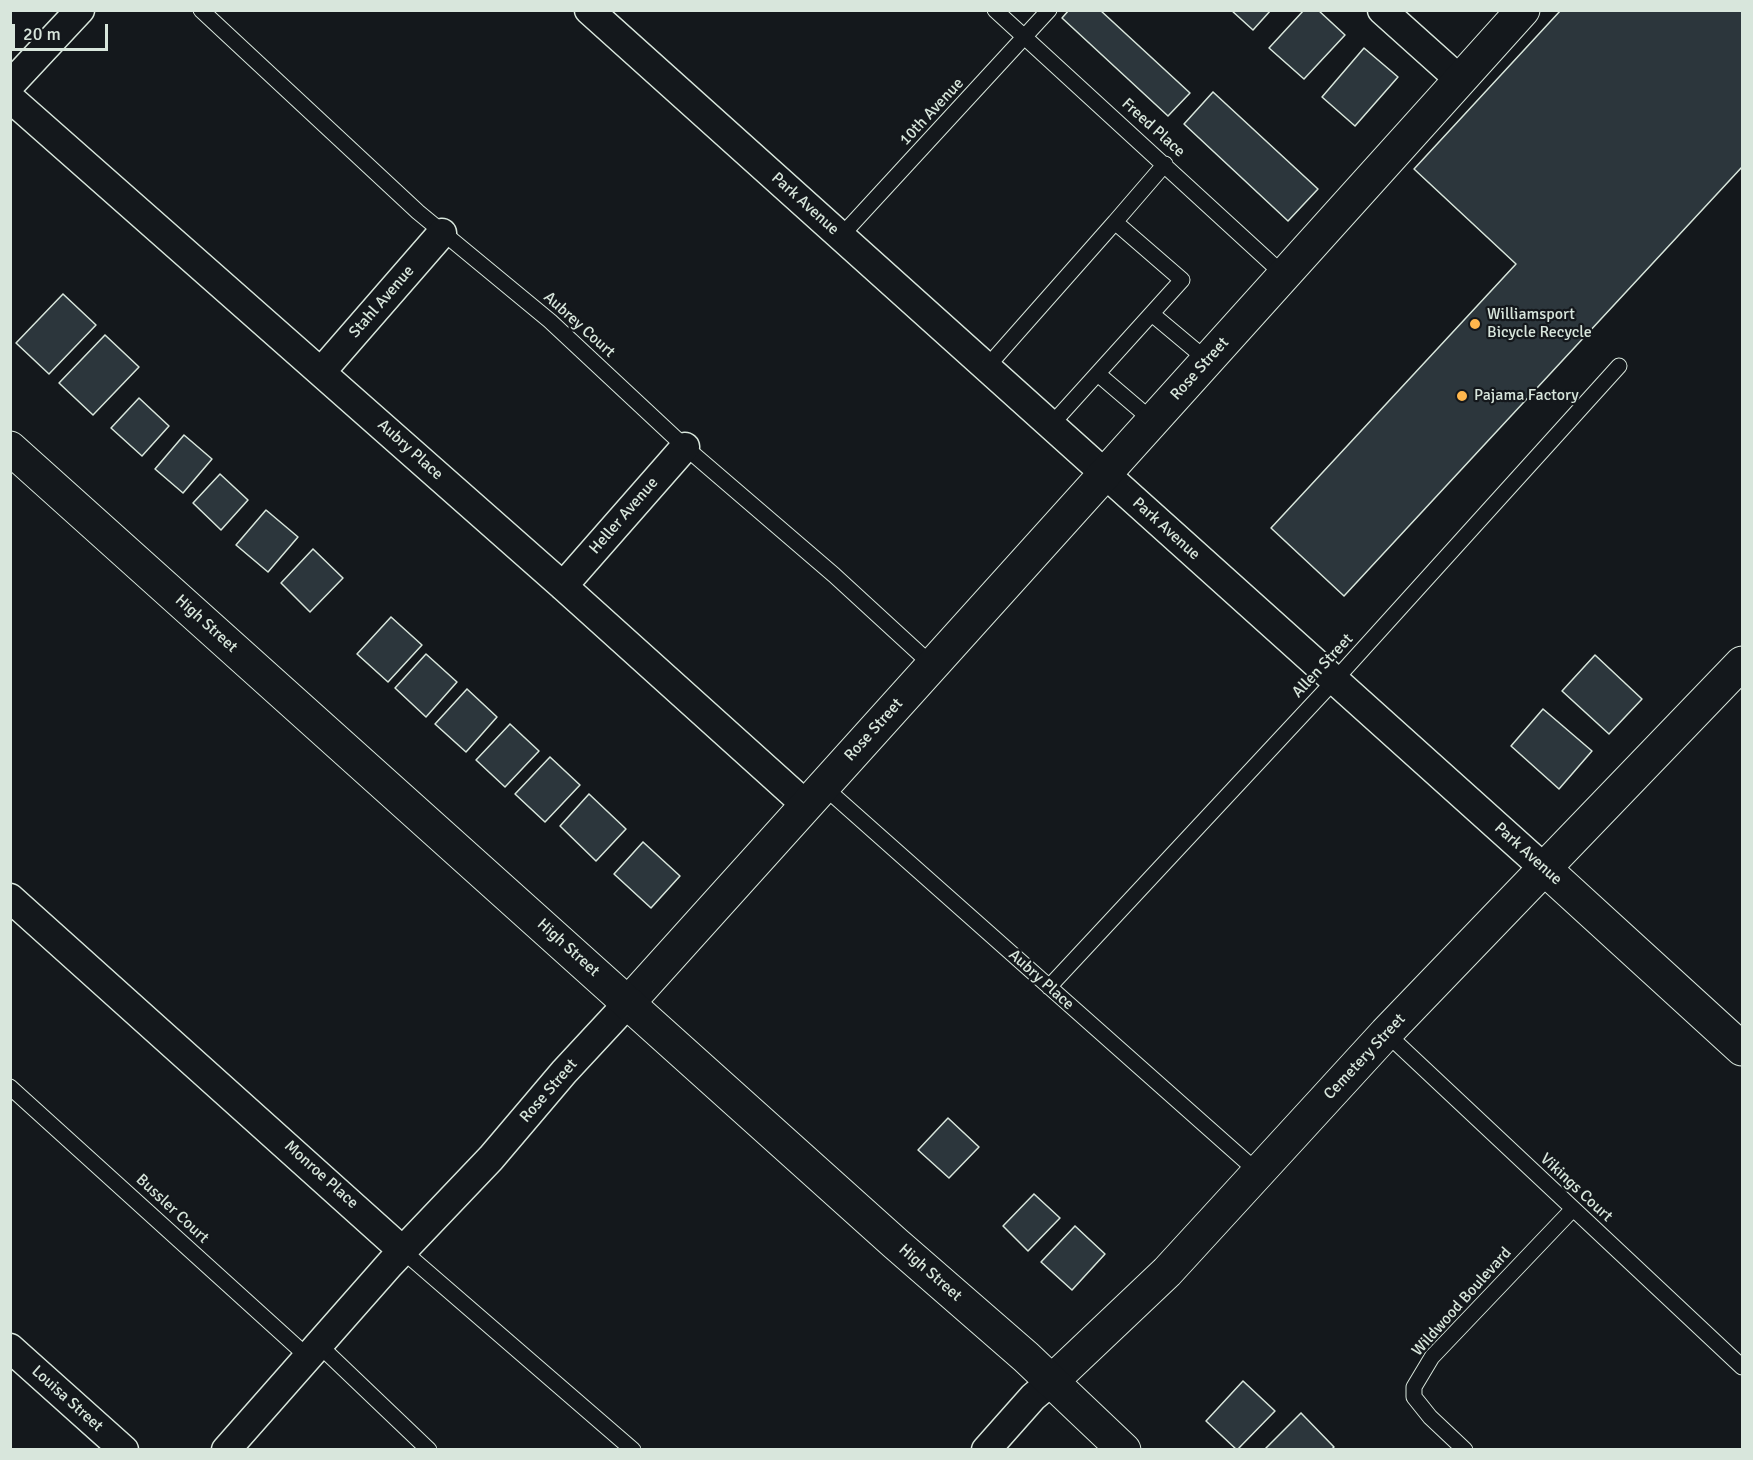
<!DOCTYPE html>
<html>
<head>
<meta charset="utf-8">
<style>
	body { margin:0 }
	#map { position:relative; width:1753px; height:1460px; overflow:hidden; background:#14181c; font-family:Signika,sans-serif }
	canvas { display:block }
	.frame { position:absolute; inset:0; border:12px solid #d8e6dc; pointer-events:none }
	.scale { position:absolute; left:12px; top:24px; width:96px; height:27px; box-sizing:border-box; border:3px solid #d8e6dc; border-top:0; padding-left:8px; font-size:18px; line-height:21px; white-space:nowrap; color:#d8e6dc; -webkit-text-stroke:4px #14181c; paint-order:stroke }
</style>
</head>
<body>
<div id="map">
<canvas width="1753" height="1460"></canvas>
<div class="frame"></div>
<div class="scale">20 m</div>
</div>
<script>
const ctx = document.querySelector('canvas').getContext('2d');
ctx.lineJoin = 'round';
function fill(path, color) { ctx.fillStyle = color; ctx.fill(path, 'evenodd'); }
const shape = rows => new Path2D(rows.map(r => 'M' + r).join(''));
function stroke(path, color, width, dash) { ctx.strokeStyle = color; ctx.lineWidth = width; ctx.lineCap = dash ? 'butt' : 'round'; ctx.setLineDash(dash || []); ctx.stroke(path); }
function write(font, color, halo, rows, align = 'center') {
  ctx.font = font + ' Signika,sans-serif'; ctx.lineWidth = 4.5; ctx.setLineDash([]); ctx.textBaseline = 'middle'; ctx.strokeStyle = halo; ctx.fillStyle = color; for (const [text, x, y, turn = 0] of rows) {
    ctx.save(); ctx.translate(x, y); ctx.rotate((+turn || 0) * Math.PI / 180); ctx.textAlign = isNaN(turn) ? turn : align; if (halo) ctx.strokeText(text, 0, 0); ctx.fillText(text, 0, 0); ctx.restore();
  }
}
const building = shape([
	[1069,10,1100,10,1190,93,1168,116,1062,18,1069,10],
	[1231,10,1271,10,1253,30,1231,10],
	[1304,10,1318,10,1345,35,1304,79,1269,48,1304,10],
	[1561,10,1742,10,1742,167,1344,596,1271,528,1516,264,1414,169,1561,10],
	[1364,48,1398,77,1355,126,1322,97,1364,48],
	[1213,92,1318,189,1288,221,1184,124,1213,92],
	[63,294,96,325,49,374,16,343,63,294],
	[105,335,139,367,93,415,59,383,105,335],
	[139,398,169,426,142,456,111,428,139,398],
	[184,435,212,459,183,493,155,469,184,435],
	[220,474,248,500,221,530,193,503,220,474],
	[266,510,298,537,268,572,236,545,266,510],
	[313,549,343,578,310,612,281,583,313,549],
	[391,617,422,645,388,682,357,654,391,617],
	[426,654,457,682,426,717,395,688,426,654],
	[1595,655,1642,699,1609,734,1562,691,1595,655],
	[467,689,497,717,466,752,435,724,467,689],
	[1543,709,1592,751,1559,789,1511,746,1543,709],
	[510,724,539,751,505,787,476,760,510,724],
	[550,757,580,785,545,822,515,794,550,757],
	[589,794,626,829,596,861,560,826,589,794],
	[643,842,680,876,651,908,614,874,643,842],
	[948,1118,979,1147,949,1178,918,1150,948,1118],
	[1034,1194,1060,1218,1028,1251,1003,1226,1034,1194],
	[1075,1226,1105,1254,1072,1290,1041,1262,1075,1226],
	[1243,1381,1275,1411,1237,1450,1206,1421,1243,1381],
	[1301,1413,1334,1447,1331,1450,1264,1450,1301,1413]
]);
fill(building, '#2c363c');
stroke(building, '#d8e6dc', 1.5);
const service = shape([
	[201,10,418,212,550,321,685,447,834,575,932,665],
	[995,10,1284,275],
	[1115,222,1165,164],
	[841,236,1049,10],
	[1152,314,1207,360],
	[986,368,1115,222,1182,280,1051,425],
	[1098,374,1153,421],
	[823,786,1259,1173],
	[1049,987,1335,680,1619,366],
	[1386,1033,1742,1367],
	[10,1087,308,1357],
	[403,1251,633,1450],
	[319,1345,429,1450],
	[1465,1450,1430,1417,1414,1397,1414,1387,1432,1357,1572,1210]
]);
const minor = shape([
	[589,10,1546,870],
	[1382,10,1460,80],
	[10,85,80,10],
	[10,98,563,586,806,805],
	[321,372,442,233],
	[563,586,685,447],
	[10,898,403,1251],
	[10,1348,124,1450],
	[226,1450,390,1264,491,1158,564,1072,629,1002],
	[986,1450,1033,1397,1052,1381]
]);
const tertiary = shape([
	[1546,870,1742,1049],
	[629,1002,1523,10],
	[1052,1381,1167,1272,1386,1033,1742,663]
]);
const secondary = shape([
	[10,448,895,1243,1026,1357,1124,1450]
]);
stroke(service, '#d8e6dc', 17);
stroke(minor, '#d8e6dc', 31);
stroke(tertiary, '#d8e6dc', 35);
stroke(secondary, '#d8e6dc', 35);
stroke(service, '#14181c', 15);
stroke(minor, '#14181c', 28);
stroke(tertiary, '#14181c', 33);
stroke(secondary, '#14181c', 33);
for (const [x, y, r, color] of [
	[1475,324,6,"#ffb74d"],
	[1462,396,6,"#ffb74d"]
]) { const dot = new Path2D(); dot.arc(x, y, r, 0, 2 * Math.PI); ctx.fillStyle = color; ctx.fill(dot); stroke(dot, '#14181c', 2); }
write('16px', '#d8e6dc', '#14181c', [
	["10th Avenue",932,112,-47],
	["Freed Place",1153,128,42],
	["Park Avenue",805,204,42],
	["Stahl Avenue",382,302,-49],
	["Aubrey Court",579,325,42],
	["Rose Street",1200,369,-48],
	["Aubry Place",410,450,42],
	["Heller Avenue",624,516,-49],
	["Park Avenue",1166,529,42],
	["High Street",206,624,42],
	["Allen Street",1323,666,-47],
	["Rose Street",874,730,-48],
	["Park Avenue",1528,854,42],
	["High Street",568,948,42],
	["Aubry Place",1041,980,42],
	["Cemetery Street",1365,1057,-47],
	["Rose Street",549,1091,-49],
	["Monroe Place",321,1175,42],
	["Vikings Court",1576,1188,43],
	["Bussler Court",172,1209,43],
	["High Street",930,1273,41],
	["Wildwood Boulevard",1462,1302,-48],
	["Louisa Street",67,1399,42]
]);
write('16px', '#d8e6dc', '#14181c', [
	["Williamsport",1487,315],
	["Bicycle Recycle",1487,333],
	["Pajama Factory",1474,396]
], 'left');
</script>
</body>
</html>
